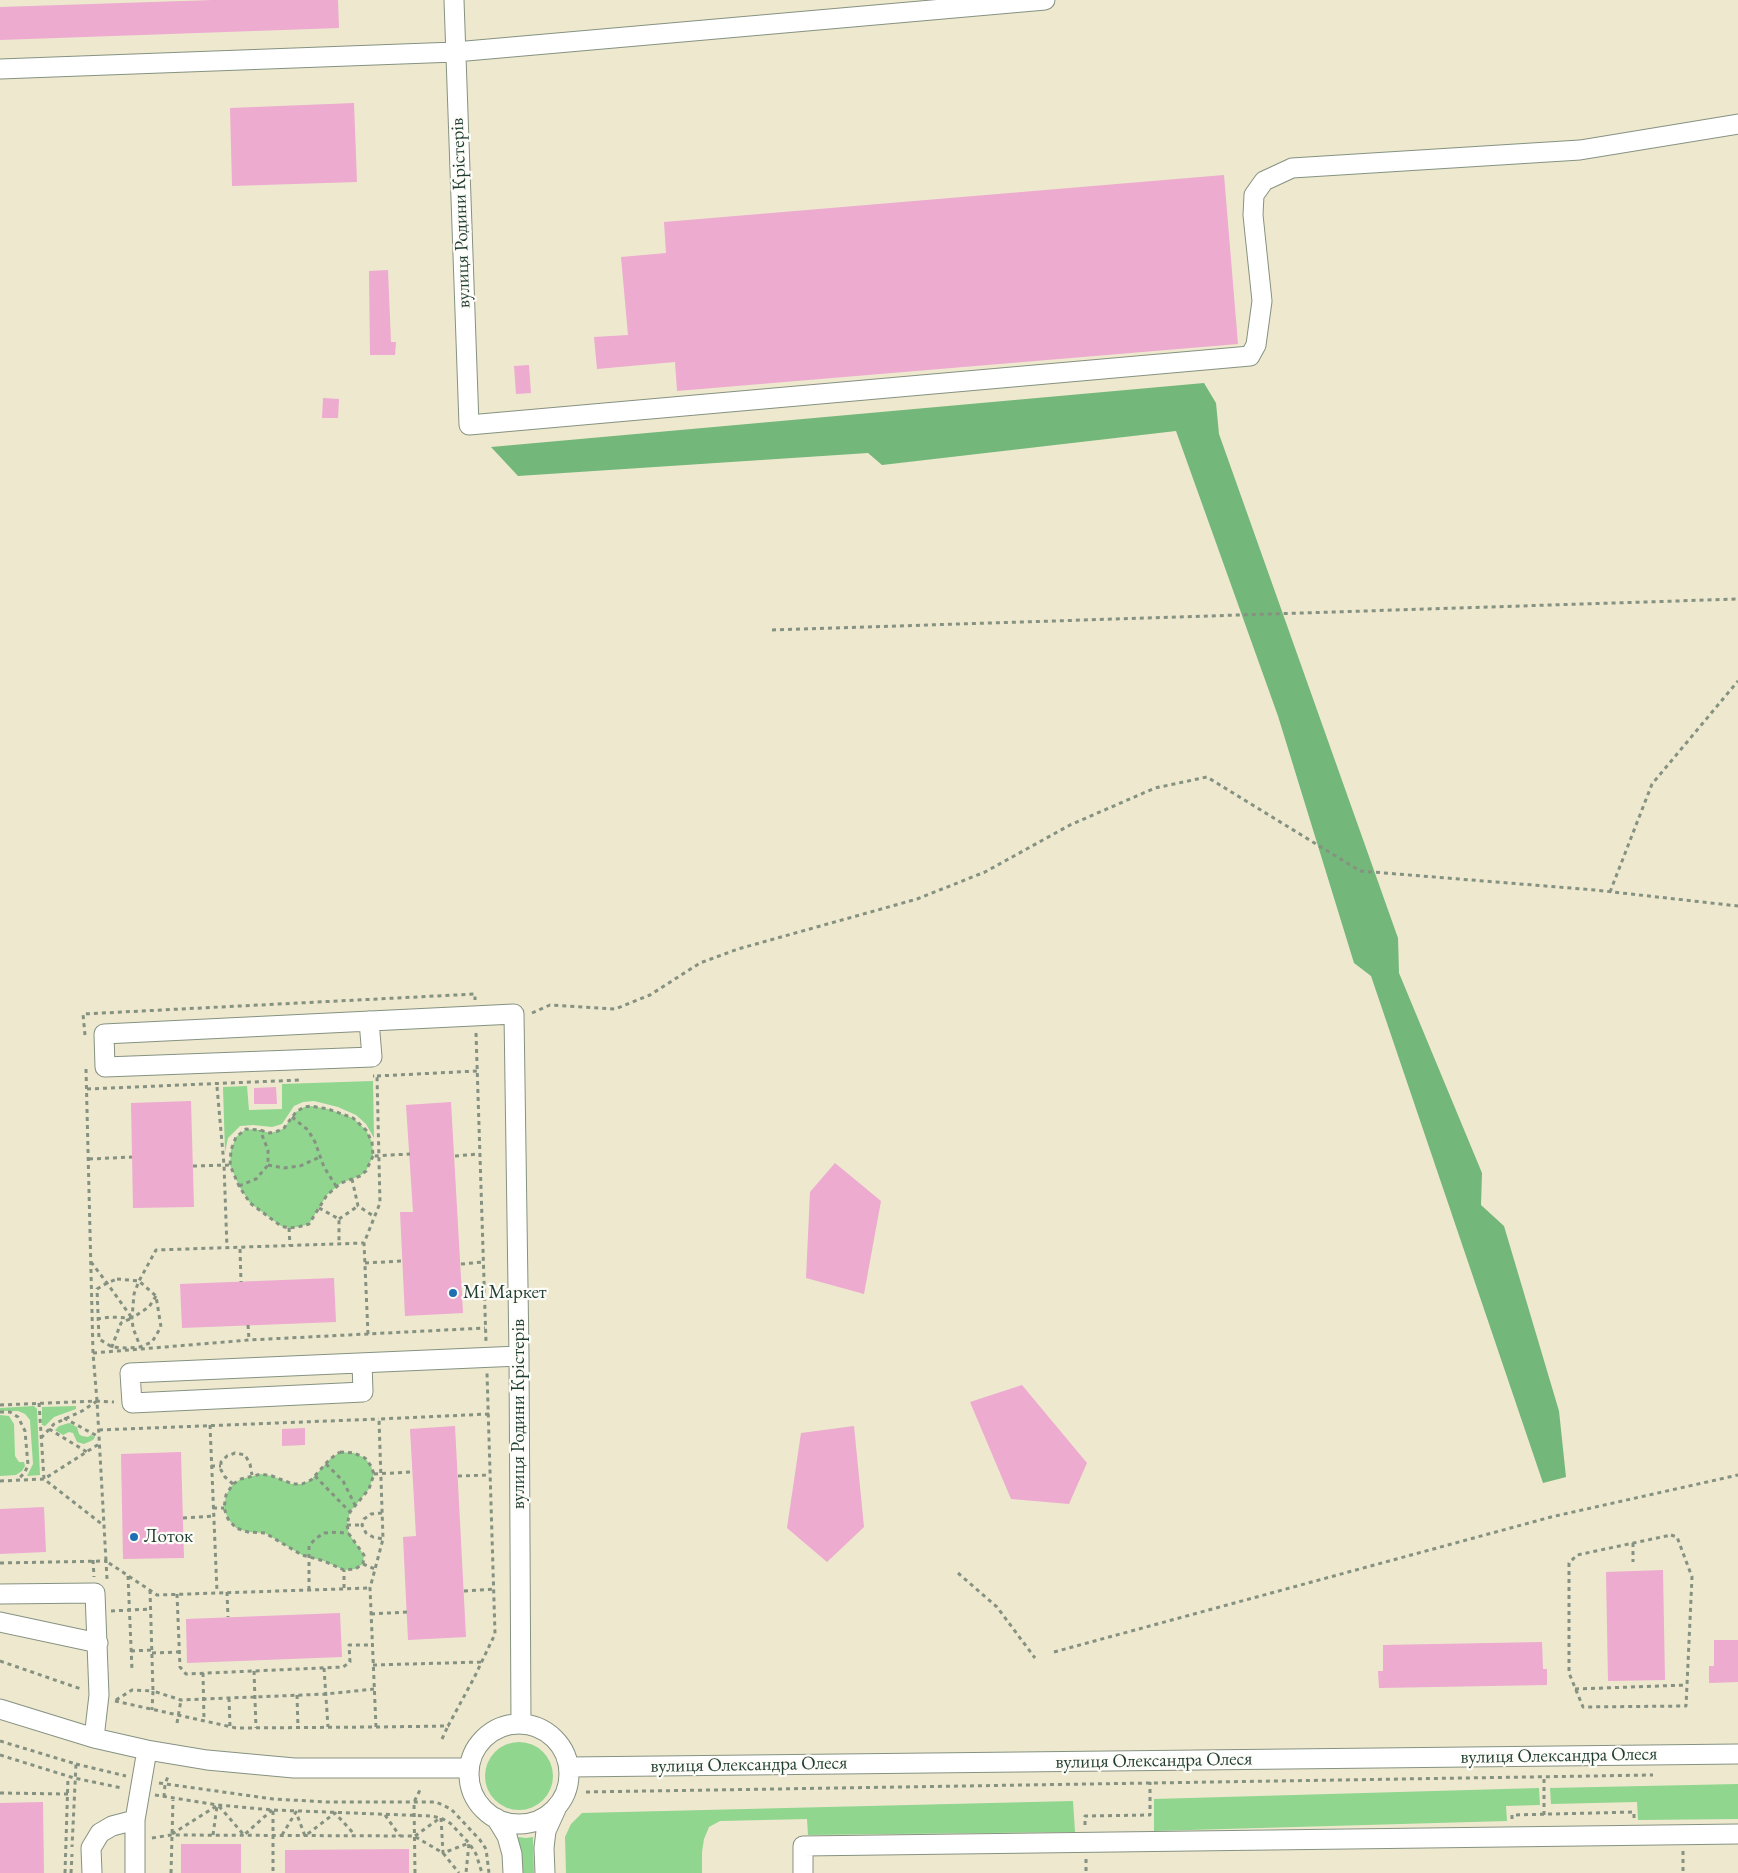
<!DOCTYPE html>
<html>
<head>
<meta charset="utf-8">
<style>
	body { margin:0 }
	canvas { display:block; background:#ede8ce }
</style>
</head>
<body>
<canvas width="1738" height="1873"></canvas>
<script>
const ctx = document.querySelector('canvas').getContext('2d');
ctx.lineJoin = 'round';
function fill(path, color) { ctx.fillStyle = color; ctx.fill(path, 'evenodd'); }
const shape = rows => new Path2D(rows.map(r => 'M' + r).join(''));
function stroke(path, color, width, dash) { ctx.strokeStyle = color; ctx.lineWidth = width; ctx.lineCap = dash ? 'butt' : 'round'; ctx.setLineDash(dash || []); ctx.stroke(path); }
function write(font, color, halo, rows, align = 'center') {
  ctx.font = font + ' "EB Garamond",serif'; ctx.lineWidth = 4.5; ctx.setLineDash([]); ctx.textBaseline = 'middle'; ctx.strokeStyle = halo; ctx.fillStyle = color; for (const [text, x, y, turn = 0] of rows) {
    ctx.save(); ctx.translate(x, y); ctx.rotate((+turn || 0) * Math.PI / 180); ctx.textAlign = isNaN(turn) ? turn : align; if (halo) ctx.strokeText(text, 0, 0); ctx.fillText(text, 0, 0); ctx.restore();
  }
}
fill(shape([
	[373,1081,374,1138,366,1124,356,1115,338,1107,314,1101,303,1102,294,1106,282,1124,272,1127,253,1125,240,1126,228,1138,225,1152,223,1087,247,1086,249,1110,282,1109,282,1084],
	[311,1106,328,1109,353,1118,366,1130,372,1142,373,1156,366,1171,360,1176,341,1183,327,1195,309,1224,298,1227,289,1228,281,1226,250,1203,239,1186,230,1165,231,1150,236,1137,246,1129,260,1130,270,1133,278,1131,284,1128,296,1112,304,1107],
	[34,1406,37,1409,40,1475,27,1476,33,1464,30,1420,25,1414,18,1411,0,1411,0,1408],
	[76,1406,76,1409,54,1417,45,1426,42,1425,42,1407],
	[0,1415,9,1416,14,1424,15,1456,19,1462,24,1462,25,1466,22,1471,16,1475,0,1476],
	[69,1423,77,1427,79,1434,82,1436,88,1437,91,1435,95,1437,93,1440,84,1444,77,1442,73,1433,69,1432,63,1435,55,1430,59,1426],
	[340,1452,354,1453,365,1458,371,1466,374,1474,369,1489,350,1512,347,1524,349,1534,364,1555,363,1564,355,1569,344,1570,324,1561,302,1555,265,1533,248,1532,236,1528,228,1519,224,1508,226,1495,233,1484,241,1479,261,1474,272,1476,292,1484,302,1484,311,1480,330,1459],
	'485 1776a34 34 0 1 1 68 0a34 34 0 1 1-68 0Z',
	[1738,1784,1738,1819,1638,1820,1637,1802,1551,1804,1550,1788],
	[1539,1788,1540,1805,1506,1806,1507,1821,1154,1831,1154,1799],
	[1073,1801,1075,1832,808,1835,807,1819,720,1821,709,1827,704,1839,702,1852,702,1873,566,1873,565,1837,571,1824,582,1813],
	[518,1837,526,1838,533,1837,534,1873,519,1873]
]), '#90d68f');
fill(shape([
	[1204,383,1216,403,1219,434,1398,938,1399,973,1482,1173,1481,1205,1504,1226,1559,1411,1566,1477,1543,1483,1371,976,1354,963,1278,716,1176,431,882,465,868,453,518,476,491,447]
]), '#74b77a');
fill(shape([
	[213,0,338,0,339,28,0,40,0,7],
	[354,103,357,182,232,186,230,108],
	[1224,175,1238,344,677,391,675,362,597,369,594,337,628,335,621,257,666,253,664,222],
	[388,270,391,342,396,342,395,355,370,355,369,271],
	[529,365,531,393,516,394,514,366],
	[323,398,339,399,338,418,322,418],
	[276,1087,277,1104,254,1104,254,1088],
	[191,1101,194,1207,133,1208,131,1103],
	[451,1102,463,1313,405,1316,400,1212,413,1212,406,1105],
	[835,1163,881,1201,864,1294,806,1278,810,1192],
	[334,1278,336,1322,182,1328,180,1284],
	[1022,1385,1087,1463,1069,1504,1011,1499,970,1402],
	[455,1426,466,1637,408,1640,403,1537,416,1536,410,1429],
	[854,1426,864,1527,827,1562,787,1528,801,1433],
	[305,1428,305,1445,282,1446,282,1429],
	[181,1452,184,1558,123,1559,121,1454],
	[44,1507,46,1552,0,1554,0,1509],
	[1663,1570,1665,1680,1608,1681,1606,1572],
	[340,1613,342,1657,187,1663,186,1619],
	[1714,1640,1738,1640,1738,1682,1709,1683,1709,1666,1714,1666],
	[1542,1642,1543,1669,1547,1669,1547,1685,1379,1688,1378,1671,1383,1671,1383,1645],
	[43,1802,44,1873,0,1873,0,1803],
	[181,1844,241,1844,241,1873,181,1873],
	[409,1849,409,1873,285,1873,285,1850]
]), '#edabd0');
const minor = shape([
	[454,0,469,425,1250,356,1256,345,1262,301,1253,215,1254,195,1264,181,1292,168,1580,150,1738,124],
	[0,69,455,52,1045,0],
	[369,1021,372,1057,105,1067,104,1034,514,1014,519,1356,521,1724],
	[362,1363,363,1392,132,1403,130,1373,519,1356],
	[0,1594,95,1593,99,1695,94,1738],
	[0,1622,98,1643],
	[0,1709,94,1738,147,1750,207,1760,294,1768,469,1768],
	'469 1774a50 50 0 1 1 100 0a50 50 0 1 1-100 0Z',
	[570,1767,1738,1754],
	[496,1818,507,1836,512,1854,513,1873],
	[135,1820,147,1750],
	[92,1873,91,1848,100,1833,112,1826,135,1820,135,1873],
	[545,1873,544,1848,546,1831,556,1809],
	[803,1873,803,1846,1738,1834]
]);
stroke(minor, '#869281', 21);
stroke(shape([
	[772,630,1738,599],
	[1610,892,1652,784,1738,681],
	[532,1013,550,1005,615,1009,650,995,700,963,738,949,917,899,985,872,1070,825,1155,788,1207,777,1360,871,1595,890,1738,906],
	[476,1033,486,1342],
	[85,1035,83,1014,475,994,475,1000],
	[86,1069,93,1353,97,1401,106,1561,157,1595,370,1588],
	[377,1076,477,1071],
	[217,1087,224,1165,227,1248],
	[87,1089,300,1080],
	[292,1117,308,1130,315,1142,324,1167,336,1186],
	[373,1156,366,1171,360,1176,341,1183,327,1195,309,1224,298,1227,289,1228,281,1226,250,1203,239,1186,230,1165,231,1150,236,1137,246,1129,260,1130,270,1133,278,1131,284,1128,296,1112,304,1107,311,1106,328,1109,353,1118,366,1130,372,1142,373,1156,410,1154],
	[455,1156,479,1154],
	[89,1159,132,1157],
	[268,1165,284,1168,300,1166,320,1157],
	[193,1166,230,1165],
	[352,1179,358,1206,375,1217],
	[239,1186,256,1179,268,1165,268,1150,260,1130],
	[319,1208,339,1219,339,1244],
	[339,1219,358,1206],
	[289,1228,290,1246],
	[240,1249,241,1282],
	[91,1262,107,1283,132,1318,121,1323,111,1349],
	[365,1263,402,1261],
	[461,1264,483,1262],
	[117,1279,139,1281,156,1296,161,1327,152,1342,140,1347,126,1348,112,1347,99,1339,97,1289,107,1283,117,1279],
	[156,1296,149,1307,132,1318,134,1294,139,1281,156,1250,364,1243],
	[97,1319,110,1317,132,1318,133,1328,140,1346],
	[248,1325,249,1340],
	[368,1334,364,1243,380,1203,377,1076,373,1076],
	[93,1353,249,1340,485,1328],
	[39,1403,44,1479,103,1525],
	[0,1405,97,1401,114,1402],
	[0,1412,10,1412,18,1417,25,1431,28,1465,25,1472,17,1481],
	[64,1418,99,1437],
	[210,1425,217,1592],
	[49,1429,87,1452],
	[99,1430,379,1419],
	[41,1438,54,1424,82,1411,97,1401],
	[340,1452,354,1453,365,1458,371,1466,374,1474,369,1489,350,1512,347,1525,349,1534,364,1555,363,1564,355,1569,344,1570,324,1561,302,1555,265,1533,248,1532,236,1528,228,1519,224,1508,226,1495,233,1484,241,1479,261,1474,272,1476,293,1484,302,1484,311,1480,330,1459,340,1452],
	[326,1464,343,1481,355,1505],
	[211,1466,221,1466],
	[374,1474,412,1472],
	[315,1476,350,1512],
	[458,1476,490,1475],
	[0,1481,44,1479,99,1444],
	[233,1484,225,1477,221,1470,221,1462,227,1456,235,1453,245,1455,250,1464,252,1475],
	[213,1508,224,1508],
	[382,1513,371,1514,364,1519,362,1525,366,1533,373,1537,383,1539],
	[183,1518,214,1516],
	[347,1525,362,1525],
	[1671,1535,1677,1537,1692,1577,1686,1706,1583,1707,1569,1673,1569,1563,1577,1555,1671,1535],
	[1633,1543,1633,1562],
	[93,1560,94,1577],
	[0,1563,106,1561,107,1579],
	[363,1564,375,1569],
	[958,1573,997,1607,1035,1658],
	[128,1576,132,1670],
	[344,1588,344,1570],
	[150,1590,153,1691,181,1700,326,1694,374,1689],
	[309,1590,309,1546,315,1539,324,1533,338,1532,349,1534],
	[464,1591,494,1589],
	[227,1592,228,1617],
	[177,1594,180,1667,186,1674,343,1667,350,1662,349,1645,372,1645],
	[111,1611,151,1609],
	[371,1614,407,1612],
	[131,1651,152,1650],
	[1054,1652,1551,1517,1738,1475],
	[152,1653,179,1652],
	[0,1661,81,1689],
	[373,1665,482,1662],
	[324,1668,328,1727],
	[254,1671,256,1728],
	[203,1673,204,1721],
	[1575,1689,1687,1685],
	[297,1695,298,1728],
	[229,1698,230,1727],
	[116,1700,132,1690,153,1691,152,1710],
	[115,1701,236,1728,376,1727,370,1588,383,1539,379,1419,489,1414],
	[177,1723,181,1700],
	[376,1727,448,1726,474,1678,495,1634,487,1373],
	[442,1739,448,1726],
	[0,1741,76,1764,72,1847],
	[0,1755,74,1778,122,1788],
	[76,1764,126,1776],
	[159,1783,273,1799,328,1802,436,1802,451,1809,480,1840,486,1849,489,1873],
	[586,1792,1653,1775],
	[0,1793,68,1794],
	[155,1795,218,1805,273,1810,431,1816,441,1818,450,1823,469,1843,476,1854,482,1873],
	[164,1797,165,1784,169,1774],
	[273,1811,273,1873],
	[385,1815,400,1836],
	[1544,1815,1544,1776],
	[441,1818,443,1853,469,1843,466,1873],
	[1512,1819,1512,1815,1634,1812,1634,1818],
	[1085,1825,1085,1816,1150,1815,1150,1782],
	[172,1834,218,1805,244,1835,272,1810],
	[213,1835,217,1806],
	[282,1835,296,1812,305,1836,335,1813,355,1835],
	[415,1836,440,1818],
	[152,1838,171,1835,414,1836,443,1853,459,1873],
	[1683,1851,1683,1873],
	[1086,1859,1086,1873],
	[65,1873,68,1777],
	[71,1873,72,1854],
	[171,1873,173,1800],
	[415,1873,414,1802,420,1790]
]), '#869281', 3, [4, 4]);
stroke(minor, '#fff', 19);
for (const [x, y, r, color] of [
	[453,1293,5,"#1f6fb2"],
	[134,1537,5,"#1f6fb2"]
]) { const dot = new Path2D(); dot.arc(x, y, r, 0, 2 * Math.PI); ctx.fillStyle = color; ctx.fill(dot); stroke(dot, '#fdfcf7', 2); }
write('19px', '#1f3d34', '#fdfcf7', [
	["вулиця Родини Крістерів",461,213,-92],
	["вулиця Родини Крістерів",519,1414,-90],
	["вулиця Олександра Олеся",1559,1756,-1],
	["вулиця Олександра Олеся",1154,1761,-1],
	["вулиця Олександра Олеся",749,1765,-1]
]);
write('19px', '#1f3d34', '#fdfcf7', [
	["Мі Маркет",463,1293],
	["Лоток",144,1537]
], 'left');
</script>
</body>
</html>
